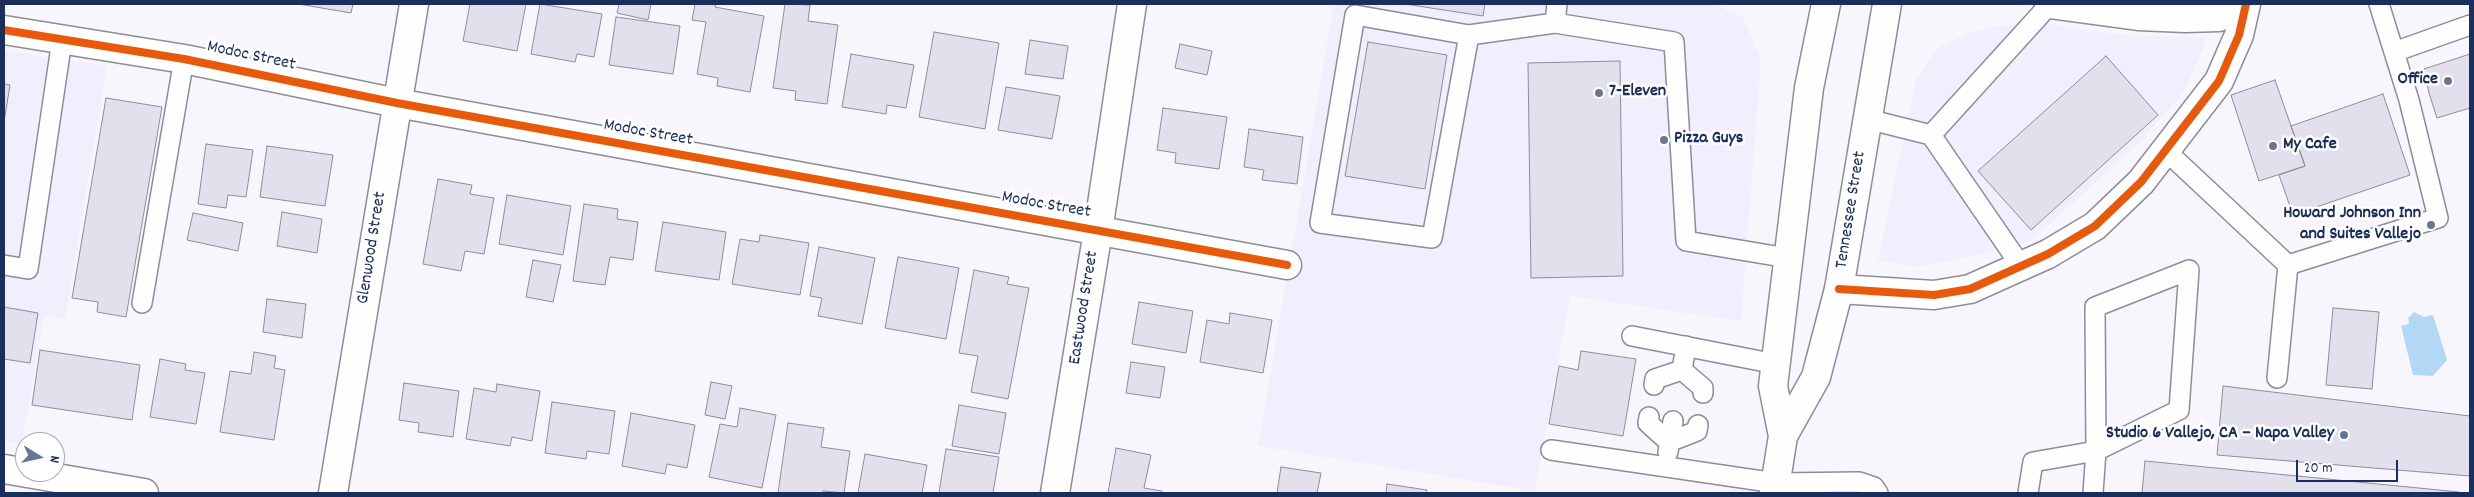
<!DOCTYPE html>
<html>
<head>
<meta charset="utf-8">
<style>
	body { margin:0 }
	#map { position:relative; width:2474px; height:497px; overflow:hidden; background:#f8f6fc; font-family:Dekko,sans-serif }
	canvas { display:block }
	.frame { position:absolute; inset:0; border:5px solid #1b2f5e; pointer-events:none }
	.north { position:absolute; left:15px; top:432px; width:50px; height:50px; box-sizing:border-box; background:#fff; border:1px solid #a4acbf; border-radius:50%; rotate:99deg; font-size:14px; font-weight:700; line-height:20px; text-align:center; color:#1b2f5e }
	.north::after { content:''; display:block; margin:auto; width:18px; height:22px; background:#687595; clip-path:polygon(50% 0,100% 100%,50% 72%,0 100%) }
	.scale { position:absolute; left:2296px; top:460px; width:102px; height:22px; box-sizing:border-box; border:2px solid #1b2f5e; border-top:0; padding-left:6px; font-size:15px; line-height:18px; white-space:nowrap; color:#1b2f5e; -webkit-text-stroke:4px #fff; paint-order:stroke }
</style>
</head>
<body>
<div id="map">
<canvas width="2474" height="497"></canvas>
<div class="frame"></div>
<div class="north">N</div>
<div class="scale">20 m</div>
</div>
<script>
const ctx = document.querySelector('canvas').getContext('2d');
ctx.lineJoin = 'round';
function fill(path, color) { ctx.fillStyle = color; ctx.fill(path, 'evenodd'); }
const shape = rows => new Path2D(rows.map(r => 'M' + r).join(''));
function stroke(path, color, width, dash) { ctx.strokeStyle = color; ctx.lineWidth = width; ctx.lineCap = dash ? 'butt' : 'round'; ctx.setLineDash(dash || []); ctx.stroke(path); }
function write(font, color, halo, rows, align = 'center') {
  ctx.font = font + ' Dekko,sans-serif'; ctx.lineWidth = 5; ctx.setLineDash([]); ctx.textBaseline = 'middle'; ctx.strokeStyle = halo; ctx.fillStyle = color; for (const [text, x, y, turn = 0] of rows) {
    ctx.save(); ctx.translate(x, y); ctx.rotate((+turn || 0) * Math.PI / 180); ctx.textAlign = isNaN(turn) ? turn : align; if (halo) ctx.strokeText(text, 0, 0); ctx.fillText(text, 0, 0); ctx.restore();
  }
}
fill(shape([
	[1334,4,1714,4,1743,17,1761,60,1741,321,1570,296,1535,491,1258,446],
	[2027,21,2123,35,2204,37,2204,47,2183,93,2139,143,2031,241,1959,259,1915,267,1878,260,1916,80,1938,48,1974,31],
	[4,50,107,66,65,318,44,315,22,444,4,441]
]), '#f2eefd');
fill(shape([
	[2414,312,2424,317,2433,315,2447,360,2433,376,2413,375,2401,326,2409,324,2408,318]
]), '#b2d8f6');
const building = shape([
	[298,4,353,4,351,13,298,4],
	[470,4,526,4,517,51,463,41,470,4],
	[540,4,602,14,594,57,577,54,575,62,531,54,540,4],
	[619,4,651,4,648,20,617,13,619,4],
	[695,4,716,4,715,7,764,16,750,92,717,86,718,78,697,74,706,22,692,20,695,4],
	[785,4,810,5,808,21,838,25,827,104,795,100,796,91,773,88,785,4],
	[1405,4,1485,4,1483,16,1405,4],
	[616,17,680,26,673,74,609,65,616,17],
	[934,32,999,43,985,129,919,117,934,32],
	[1030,40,1068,46,1063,79,1025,74,1030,40],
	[1368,42,1447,55,1425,189,1345,176,1368,42],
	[1180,44,1212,51,1207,75,1175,68,1180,44],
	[851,54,914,65,906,108,887,105,886,114,842,107,851,54],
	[2470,54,2470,108,2437,118,2429,93,2424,69,2470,54],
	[2106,56,2158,115,2031,230,1978,171,2106,56],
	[1620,61,1623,276,1531,278,1528,63,1620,61],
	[2275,80,2305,166,2259,181,2231,95,2275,80],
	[4,84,10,85,4,122,4,84],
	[1006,87,1060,96,1052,139,998,130,1006,87],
	[2383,94,2410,175,2293,215,2279,175,2305,166,2291,126,2383,94],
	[106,98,162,107,126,317,97,312,98,302,72,298,106,98],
	[1163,108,1227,117,1219,169,1175,163,1176,153,1157,150,1163,108],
	[1249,129,1303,137,1297,184,1262,180,1264,170,1244,167,1249,129],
	[206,144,253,150,246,197,228,195,226,208,198,204,206,144],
	[267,146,333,155,325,206,260,197,267,146],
	[438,179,472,185,470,194,494,198,484,254,465,251,461,271,423,264,438,179],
	[507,195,571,206,563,255,499,244,507,195],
	[584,204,618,209,617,219,638,222,633,260,610,257,605,285,573,281,584,204],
	[282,212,322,219,317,253,277,246,282,212],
	[193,213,243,223,238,251,187,240,193,213],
	[663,222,726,232,719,280,655,271,663,222],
	[760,235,809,243,800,295,732,284,740,239,759,242,760,235],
	[819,247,875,258,862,324,818,316,822,298,810,296,819,247],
	[898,257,959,268,946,339,885,328,898,257],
	[533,260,561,265,553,302,526,297,533,260],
	[974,270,1009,277,1007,284,1029,288,1008,399,971,392,978,356,959,353,974,270],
	[267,299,306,304,302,338,263,332,267,299],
	[1139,302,1193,311,1186,353,1132,344,1139,302],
	[4,307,38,313,30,363,4,359,4,307],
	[2333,308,2379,312,2372,389,2326,385,2333,308],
	[1230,313,1272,320,1263,373,1200,362,1207,320,1229,324,1230,313],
	[40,350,140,365,132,420,32,405,40,350],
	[1581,351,1636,359,1623,436,1549,424,1559,366,1578,370,1581,351],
	[254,352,276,356,274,368,285,370,274,440,220,432,230,371,251,374,254,352],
	[160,359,186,364,185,370,205,373,196,424,150,417,160,359],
	[1131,362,1165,367,1160,398,1126,393,1131,362],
	[711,382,732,386,725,419,705,415,711,382],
	[404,383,459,391,453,437,418,432,419,423,399,420,404,383],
	[497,384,540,391,532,441,512,437,510,446,466,439,474,388,496,392,497,384],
	[2223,386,2470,416,2470,413,2470,476,2217,455,2223,386],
	[552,402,615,411,609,454,587,451,586,459,545,453,552,402],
	[959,405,1006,413,999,454,952,446,959,405],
	[740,408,776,415,762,488,709,477,720,424,737,427,740,408],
	[631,413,695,425,687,468,667,464,665,474,622,466,631,413],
	[788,423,824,428,821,447,850,451,844,493,823,491,822,493,778,493,788,423],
	[1116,448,1151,455,1144,488,1162,491,1162,493,1108,493,1116,448],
	[946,449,999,457,993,493,939,493,946,449],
	[865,454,927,465,922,493,858,493,865,454],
	[2145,461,2459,492,2459,493,2142,493,2145,461],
	[1281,467,1321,473,1317,493,1277,493,1281,467],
	[1387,484,1427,490,1426,493,1386,493,1387,484]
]);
fill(building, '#e3e0ed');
stroke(building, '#8b8e99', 1);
const service = shape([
	[1557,4,1555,23,1674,42,1686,241,1788,258],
	[1469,35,1355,15,1320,223,1432,238,1469,35,1555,23],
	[2394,52,2470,25],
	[1867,119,1931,135,2021,266],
	[1931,135,2050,4],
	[2165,150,2288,265,2438,218,2409,100,2379,4],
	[4,265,28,269,62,40],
	[142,303,184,59],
	[1632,336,1776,364],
	[1686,346,1682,370,1703,388,1703,393],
	[2277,378,2288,265],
	[1654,385,1655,379,1682,370],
	[1649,417,1648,423,1669,442,1697,431,1698,425],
	[1551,450,1776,483,1859,482,1874,487,1878,493],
	[1668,452,1673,421],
	[2028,493,2033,462,2096,451,2179,410,2189,270,2095,307,2096,451,2093,493]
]);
const minor = shape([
	[4,30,184,59,397,103,1287,265],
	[1839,289,1934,295,1970,289,2048,254,2095,226,2141,182,2219,81,2239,35,2246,4],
	[4,469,144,493],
	[333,493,414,4],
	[1055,493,1098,231,1132,4]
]);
const tertiary = shape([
	[2049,4,2138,16,2185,18,2219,17,2237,4]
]);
const secondary = shape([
	[1783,436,1816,377,1839,289,1887,4],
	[1774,493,1783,436,1773,386,1809,88,1826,4]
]);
stroke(service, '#8b8e99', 22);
stroke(minor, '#8b8e99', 31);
stroke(tertiary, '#8b8e99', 31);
stroke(secondary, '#8b8e99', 31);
stroke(service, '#fefeff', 19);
stroke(minor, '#fefeff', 28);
stroke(tertiary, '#fefeff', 28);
stroke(secondary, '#fefeff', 28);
stroke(shape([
	[4,30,184,59,397,103,1287,265],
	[1839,289,1934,295,1970,289,2048,254,2095,226,2141,182,2219,81,2239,35,2246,4]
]), '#e8590c', 8);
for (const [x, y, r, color] of [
	[2448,81,5,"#687595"],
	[1599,93,5,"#687595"],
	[1664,140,5,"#687595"],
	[2273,146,5,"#687595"],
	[2431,225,5,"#687595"],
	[2344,435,5,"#687595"]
]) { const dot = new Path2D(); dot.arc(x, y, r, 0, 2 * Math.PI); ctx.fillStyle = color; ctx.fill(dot); stroke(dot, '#fff', 2); }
write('18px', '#1b2f5e', '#fff', [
	["Modoc Street",251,57,12],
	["Modoc Street",648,134,10],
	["Modoc Street",1046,206,10],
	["Tennessee Street",1852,210,-81],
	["Glenwood Street",373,248,-81],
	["Eastwood Street",1085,308,-81]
]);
write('bold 18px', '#1b2f5e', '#fff', [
	["Office",2438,81],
	["7-Eleven",1609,93,"left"],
	["Pizza Guys",1674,140,"left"],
	["My Cafe",2283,146,"left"],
	["Howard Johnson Inn",2421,215],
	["and Suites Vallejo",2421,236],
	["Studio 6 Vallejo, CA – Napa Valley",2334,435]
], 'right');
</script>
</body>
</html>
